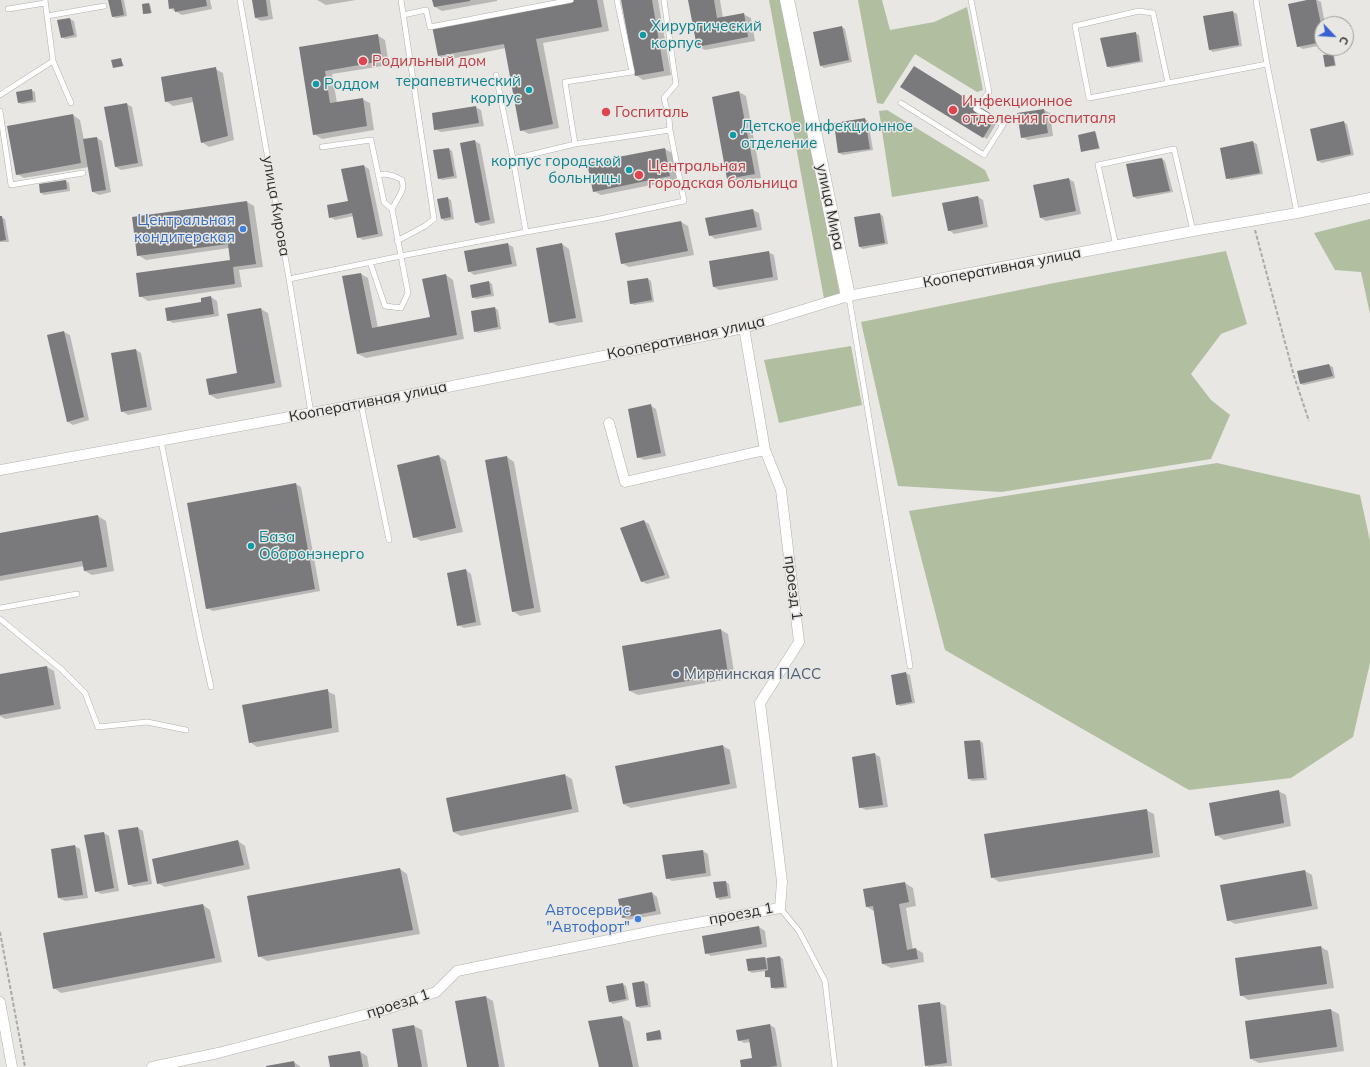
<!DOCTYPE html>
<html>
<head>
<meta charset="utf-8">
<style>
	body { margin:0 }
	#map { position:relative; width:1370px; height:1067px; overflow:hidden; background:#e8e7e4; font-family:Mulish,sans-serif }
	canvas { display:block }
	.north { position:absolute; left:1314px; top:16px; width:40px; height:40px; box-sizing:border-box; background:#e8e7e4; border:1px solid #9d9c9a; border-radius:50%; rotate:115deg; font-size:11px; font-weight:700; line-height:16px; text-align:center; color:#2c2b2a }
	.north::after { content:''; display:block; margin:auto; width:14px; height:18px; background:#3862d2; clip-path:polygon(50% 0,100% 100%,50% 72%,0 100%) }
</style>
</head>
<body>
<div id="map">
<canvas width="1370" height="1067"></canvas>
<div class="north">С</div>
</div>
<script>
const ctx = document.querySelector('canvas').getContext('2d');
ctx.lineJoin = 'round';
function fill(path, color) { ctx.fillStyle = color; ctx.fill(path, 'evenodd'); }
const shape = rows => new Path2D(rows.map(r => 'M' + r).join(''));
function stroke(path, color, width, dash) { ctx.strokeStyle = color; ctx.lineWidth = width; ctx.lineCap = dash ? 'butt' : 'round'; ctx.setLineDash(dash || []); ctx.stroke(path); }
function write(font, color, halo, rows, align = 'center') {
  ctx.font = font + ' Mulish,sans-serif'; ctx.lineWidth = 3; ctx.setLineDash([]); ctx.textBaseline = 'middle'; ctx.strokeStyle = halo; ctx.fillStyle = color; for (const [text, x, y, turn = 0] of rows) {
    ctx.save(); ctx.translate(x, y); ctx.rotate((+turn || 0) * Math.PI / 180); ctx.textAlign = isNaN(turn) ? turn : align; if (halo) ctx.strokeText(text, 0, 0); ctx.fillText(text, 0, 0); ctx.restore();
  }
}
fill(shape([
	[769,0,783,0,841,301,825,304],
	[858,0,882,0,890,30,934,22,967,7,983,90,977,92,915,54,883,104,877,103],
	[887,110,985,170,990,181,892,197,879,111],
	[1370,219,1370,314,1361,272,1335,270,1314,233],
	[1226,251,1247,324,1221,334,1191,374,1211,400,1230,415,1211,459,1001,492,898,486,861,322,1054,283],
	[851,346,862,405,779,423,764,360],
	[1217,463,1360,495,1370,541,1370,663,1353,737,1291,778,1189,790,945,650,909,511]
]), '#b1bfa0');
fill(shape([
	[112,0,124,0,127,16,116,18,112,16],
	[169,0,210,0,212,9,182,15,170,8],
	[253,0,270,0,273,19,261,21,256,18],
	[317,0,356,0,326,5],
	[433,0,497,0,497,1,442,11,435,7],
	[574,0,603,0,609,31,543,43,559,128,529,134,521,130,506,48,446,60,439,56],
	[622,0,658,0,671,75,643,80,636,75],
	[689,0,720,0,723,18,743,14,751,18,755,41,705,50,697,46],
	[1312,0,1317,0,1321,2,1325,24,1322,24,1322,45,1303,49,1298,46],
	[149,4,150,4,152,13,146,14,144,13],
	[1233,12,1237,14,1242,46,1213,52,1210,50,1204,17],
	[70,19,74,21,77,37,65,39,62,37,58,21],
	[842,27,845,29,852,62,824,68,821,66,814,33],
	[1135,33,1139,35,1143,62,1111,68,1107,66],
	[377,35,385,40,389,65,332,74,337,103,362,99,370,103,374,130,322,139,314,134,301,48],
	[1333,55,1334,55,1336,66,1327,67,1326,66],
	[121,59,124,66,114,67,112,61],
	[914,67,999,119,987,139,902,87],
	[215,69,223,73,234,140,209,147,202,142,194,102,173,106,166,101],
	[31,90,35,92,36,102,22,104,19,103],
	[739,92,746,96,761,178,735,182,728,178],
	[127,104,132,107,143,166,121,170,116,167],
	[475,107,481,110,484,126,441,132,435,129],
	[1044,110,1050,113,1053,136,1028,140,1022,137,1019,114],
	[73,115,80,120,84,140,97,138,102,141,111,192,99,195,93,192,89,167,24,178,17,174],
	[865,119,868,121,873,150,843,155,839,153],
	[1343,122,1347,124,1354,155,1322,163,1318,161],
	[1095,132,1096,133,1100,149,1082,151],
	[475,141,480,144,495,223,481,226,476,223],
	[1253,142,1257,144,1263,174,1231,180,1227,178],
	[449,149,452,151,457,178,442,180,439,178],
	[665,149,672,153,677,180,601,195,594,191],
	[1162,159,1165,161,1173,192,1137,199,1134,197],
	[364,166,369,169,383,236,363,240,358,237,354,216,335,220,330,217,349,201],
	[1069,179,1074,182,1081,214,1046,221,1041,218,1034,186],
	[66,181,69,183,70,191,44,195,41,193],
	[978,197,983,200,988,227,954,234,949,230],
	[447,198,451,200,454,219,445,221,442,219],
	[247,202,254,206,263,267,239,270,242,287,148,301,140,296,231,261,229,248,146,260,138,255],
	[753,210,759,213,762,230,715,239,710,235],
	[880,214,883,216,888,244,863,249,860,247],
	[0,217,5,219,9,242,0,242],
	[681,222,688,226,694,255,629,267,622,263],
	[508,244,513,247,517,266,474,275,469,271],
	[562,244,569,249,583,322,558,326,550,322],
	[768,252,774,255,778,280,719,290,714,287],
	[361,274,368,278,378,328,431,318,446,275,453,280,464,339,366,358,358,354],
	[648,279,651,281,654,302,634,305,631,303],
	[489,282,492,284,494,296,476,299,473,297],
	[211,297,217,301,219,316,173,323,168,320],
	[495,308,498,310,501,329,478,333,475,331],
	[261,309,268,313,282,387,217,399,210,395,238,374],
	[64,332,70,335,89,420,73,425,68,422,48,336],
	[136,350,141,353,152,410,128,415,122,411,112,354],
	[1329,365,1333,367,1335,378,1304,385,1301,384,1298,372],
	[651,406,656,409,666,456,644,460,638,457],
	[439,456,446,461,463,532,421,541,414,537],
	[507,457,514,462,541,612,520,616,513,611],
	[296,484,301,487,320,591,213,611,207,608],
	[98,516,106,521,114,571,92,575,85,571,84,566,0,581,0,534],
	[644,521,649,524,670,578,647,584,641,581],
	[466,570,471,574,481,625,464,628,458,625],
	[721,630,728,634,735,678,638,695,630,691],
	[47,667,54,671,61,709,5,719,0,716,0,675],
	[906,673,910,675,915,703,900,706,897,704],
	[327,691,335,695,339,732,257,747,250,742],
	[980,741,983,743,987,780,972,781,969,779],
	[723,746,730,750,737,788,631,808,623,804],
	[875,754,880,757,888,807,866,810,860,807],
	[565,775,572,779,579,812,461,836,453,832],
	[1278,791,1286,795,1291,826,1224,840,1216,835],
	[1146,810,1154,814,1160,857,999,882,992,877],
	[138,828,143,831,152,884,134,887,129,884],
	[104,833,109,836,119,891,101,894,96,891],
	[238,841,245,846,250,869,165,887,158,883],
	[75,846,80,849,88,898,65,901,59,898],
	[703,851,708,854,711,876,672,881,667,878],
	[400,869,407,874,420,934,267,961,259,956],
	[1305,871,1312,875,1318,909,1235,924,1228,920],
	[726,882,729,884,731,898,720,900,717,898],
	[905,883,913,888,916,906,906,908,913,950,916,949,923,953,924,962,891,968,883,964,874,911,867,907,864,890],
	[652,893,657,897,661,914,628,920,623,917],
	[203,905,210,910,222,962,61,993,54,988],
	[759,927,765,931,767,947,711,956,706,953,703,937],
	[1321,947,1328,951,1334,988,1248,1000,1241,995],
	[780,957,783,959,787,988,775,989,772,987,771,978,766,977,766,971,752,973,749,971,765,958],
	[644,982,648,984,651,1007,640,1008,636,1006,633,983],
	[622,984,626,986,629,1000,613,1004,610,1002],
	[486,997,493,1001,505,1067,468,1067],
	[940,1003,946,1006,952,1066,930,1067,926,1065,919,1006],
	[1331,1010,1339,1014,1344,1051,1259,1063,1251,1059,1246,1022],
	[622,1017,630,1022,639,1067,600,1067],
	[770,1025,775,1028,782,1067,742,1067,753,1059,750,1042,744,1043,739,1040],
	[414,1026,422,1030,428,1067,400,1067,393,1030],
	[659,1031,661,1032,662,1040,648,1041],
	[360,1052,367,1056,369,1067,331,1067],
	[294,1062,301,1067,268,1067]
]), '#0003');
fill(shape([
	[108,0,121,0,124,15,112,17],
	[168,0,206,0,207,6,175,12,174,8,169,9],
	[252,0,266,0,268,16,255,18],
	[432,0,470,0,470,1,434,7],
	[569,0,597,0,602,27,536,39,553,124,520,131,504,44,438,56,432,26],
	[621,0,652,0,664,71,635,76],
	[688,0,714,0,717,18,744,13,748,37,697,47],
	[1307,0,1316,0,1322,29,1322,42,1297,47,1288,4],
	[149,3,151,13,143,14,142,4],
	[1233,11,1239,45,1209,50,1203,16],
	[70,18,74,35,61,38,57,20],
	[842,26,849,60,820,66,813,32],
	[1136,32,1140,61,1107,67,1100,38],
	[378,34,382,61,325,71,330,103,363,98,367,126,313,135,299,47],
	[1333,54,1335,65,1325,67,1323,55],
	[121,58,123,66,113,68,111,60],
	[914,66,996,117,983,138,900,87],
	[216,67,228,136,201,143,192,97,165,102,161,77],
	[32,89,33,100,18,103,16,92],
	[739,91,755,174,727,179,712,97],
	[127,103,138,163,115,167,104,107],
	[476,106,479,123,434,130,432,113],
	[1044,109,1048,133,1021,138,1017,113],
	[73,114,81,163,16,175,7,126],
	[865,118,870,149,838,153,834,123],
	[1344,121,1351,154,1317,161,1310,129],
	[1095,131,1099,148,1081,152,1078,135],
	[97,137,106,190,92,192,83,139],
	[475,140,490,220,475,223,460,143],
	[1253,141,1260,173,1226,179,1220,148],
	[449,148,454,176,438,179,433,150],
	[665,148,670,176,593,192,587,163],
	[1162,158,1170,191,1133,197,1126,164],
	[364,165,378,234,357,238,352,213,329,218,327,205,348,201,341,169],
	[1069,178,1076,211,1040,218,1033,185],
	[66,180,67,189,40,193,39,184],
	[978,196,983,224,948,231,942,203],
	[448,197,451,217,441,219,437,199],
	[247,201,256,264,233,267,235,284,139,297,136,273,230,260,228,244,137,256,132,217],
	[753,209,757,227,709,236,705,218],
	[880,213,885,243,859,247,854,217],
	[0,216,2,216,6,240,0,241],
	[681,221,688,251,621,264,615,233],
	[508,243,512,264,468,272,464,251],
	[562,243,576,318,549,323,536,248],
	[769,251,773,277,713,287,709,261],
	[361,273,372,328,430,317,422,279,446,274,457,335,357,354,342,276],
	[648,278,652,300,630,304,627,281],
	[489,281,491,294,472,298,470,285],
	[211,296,214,314,167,321,165,308,201,302,201,298],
	[495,307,498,327,474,332,471,311],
	[261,308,275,383,209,395,206,379,237,373,227,314],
	[64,331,84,417,67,422,47,335],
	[136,349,147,407,121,412,111,353],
	[1329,364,1333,376,1300,384,1297,371],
	[651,404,661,453,637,458,628,409],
	[439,455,456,528,413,538,397,465],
	[507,456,534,608,512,612,485,460],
	[296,483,315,589,206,609,187,503],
	[98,515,107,567,84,571,82,561,0,576,0,533],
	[644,520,665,575,641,582,620,528],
	[466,569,476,622,457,626,447,573],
	[721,629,728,674,629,691,622,646],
	[47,666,54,705,0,715,0,674],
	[906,672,912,702,896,705,891,675],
	[328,689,332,728,249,743,242,705],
	[980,740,984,778,968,779,964,741],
	[723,745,730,784,623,804,615,766],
	[875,753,883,805,859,808,852,757],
	[565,774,572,809,453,832,446,798],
	[1279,790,1284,823,1215,836,1209,803],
	[1147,809,1153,853,991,878,984,834],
	[138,827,148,881,128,885,118,830],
	[104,832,114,888,95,892,84,835],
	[238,840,244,865,157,884,152,859],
	[75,845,83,895,58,898,51,849],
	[703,850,706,873,666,879,662,855],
	[400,868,413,930,258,957,247,896],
	[1305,870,1312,906,1227,921,1220,885],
	[726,881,728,896,716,898,713,882],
	[905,882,909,902,899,904,907,950,916,948,918,959,882,964,873,906,866,907,863,889],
	[652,892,656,911,622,918,618,899],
	[203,904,215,958,53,989,43,933],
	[759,926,762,944,705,954,702,936],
	[1321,946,1327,984,1240,996,1235,958],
	[780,956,784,987,771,988,770,977,765,977,765,971,768,970,767,958],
	[765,957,767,969,748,971,746,959],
	[644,981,648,1005,636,1007,632,983],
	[623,983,626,999,609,1002,606,986],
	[486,996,499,1067,467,1067,455,1001],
	[940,1002,947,1063,925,1066,918,1005],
	[1331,1009,1337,1047,1250,1059,1245,1021],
	[622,1016,633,1067,599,1067,588,1021],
	[770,1024,777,1066,769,1067,741,1067,740,1060,752,1058,749,1039,738,1041,736,1030],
	[414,1025,422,1067,398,1067,392,1029],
	[660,1030,661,1039,647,1041,646,1033],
	[360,1051,363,1067,330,1067,328,1056],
	[294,1061,295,1067,266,1067,266,1066]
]), '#7a797b');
const lane = shape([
	[240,0,289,279,311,413],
	[1256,0,1267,64,1297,213],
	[8,9,45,3],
	[403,15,426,10,430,27,571,0],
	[47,16,104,6],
	[53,61,71,103],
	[496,75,513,159],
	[1168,83,1153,13,1139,11,1075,26,1089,98,1168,83,1267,64],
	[0,95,53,61,45,0],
	[901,103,984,155,1003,125,976,109,989,92,971,0],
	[0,111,11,185,83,173],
	[575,144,670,130],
	[322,147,371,140,384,202,392,209,408,293,401,308,385,306,370,262],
	[378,175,385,174,394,176,402,180,403,187,401,193,392,209],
	[526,232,513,159,575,144,565,82,632,72,617,0],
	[397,241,425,226,434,219,401,0],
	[1116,246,1098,165,1174,149,1193,231],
	[289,279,401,256,526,232,600,219,684,201,670,130,669,119,664,98,676,84,664,0],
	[849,297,910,666],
	[361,404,389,540],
	[161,441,198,628,211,687],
	[0,608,77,594],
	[0,619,61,669,85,693,98,727,147,722,186,730],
	[780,908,799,931,825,981,835,1067]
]);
const street = shape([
	[609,423,625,482,765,450],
	[0,470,382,400,744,328,848,296,1193,231,1297,213,1370,198],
	[0,1002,12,1067],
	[152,1067,218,1053,387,1009,436,992,457,971,658,930,780,908,782,882,760,703,799,642,781,490,765,450,744,328]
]);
const secondary = shape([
	[787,0,848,296]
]);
stroke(lane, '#b1b0ad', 6);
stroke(street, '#b1b0ad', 11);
stroke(secondary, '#b1b0ad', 15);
stroke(shape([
	[1255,230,1294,376,1309,421],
	[0,932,25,1067]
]), '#abaaa7', 2, [4, 2]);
stroke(lane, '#fff', 5);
stroke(street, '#fff', 10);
stroke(secondary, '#fff', 14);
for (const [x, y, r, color] of [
	[643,35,4,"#0f9aa8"],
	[363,61,5,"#e0444e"],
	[316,84,4,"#0f9aa8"],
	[529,90,4,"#0f9aa8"],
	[953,110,5,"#e0444e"],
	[606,112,5,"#e0444e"],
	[733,135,4,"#0f9aa8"],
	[629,170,4,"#0f9aa8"],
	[639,175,5,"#e0444e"],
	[243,229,4,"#3f7fe0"],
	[251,546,4,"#0f9aa8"],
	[676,674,4,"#5c6f8a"],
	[638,919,4,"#3f7fe0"]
]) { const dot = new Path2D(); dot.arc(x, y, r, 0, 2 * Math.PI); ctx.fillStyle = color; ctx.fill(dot); stroke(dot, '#e8e7e4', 1.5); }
write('15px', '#0d838f', '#e8e7e4', [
	["Хирургический",651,26],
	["корпус",651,43],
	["терапевтический",521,81,"right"],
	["корпус",521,98,"right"],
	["Роддом",324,84],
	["Детское инфекционное",741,126],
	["отделение",741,143],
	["корпус городской",621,161,"right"],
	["больницы",621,178,"right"],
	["База",259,537],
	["Оборонэнерго",259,554]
], 'left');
write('15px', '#be3a42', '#e8e7e4', [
	["Родильный дом",372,61],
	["Инфекционное",962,101],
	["отделения госпиталя",962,118],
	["Госпиталь",615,112],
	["Центральная",648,166],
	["городская больница",648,183]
], 'left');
write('15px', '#2c2b2a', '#e8e7e4', [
	["улица Кирова",276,206,80],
	["улица Мира",830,207,78],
	["Кооперативная улица",1002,268,-11],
	["Кооперативная улица",686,338,-12],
	["Кооперативная улица",368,402,-11],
	["проезд 1",793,588,83],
	["проезд 1",741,914,-11],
	["проезд 1",398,1004,-18]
]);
write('15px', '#366cbe', '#e8e7e4', [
	["Центральная",235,220],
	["кондитерская",235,237],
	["Автосервис",630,910],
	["\"Автофорт\"",630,927]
], 'right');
write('15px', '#4e5e75', '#e8e7e4', [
	["Мирнинская ПАСС",684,674]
], 'left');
</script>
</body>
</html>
